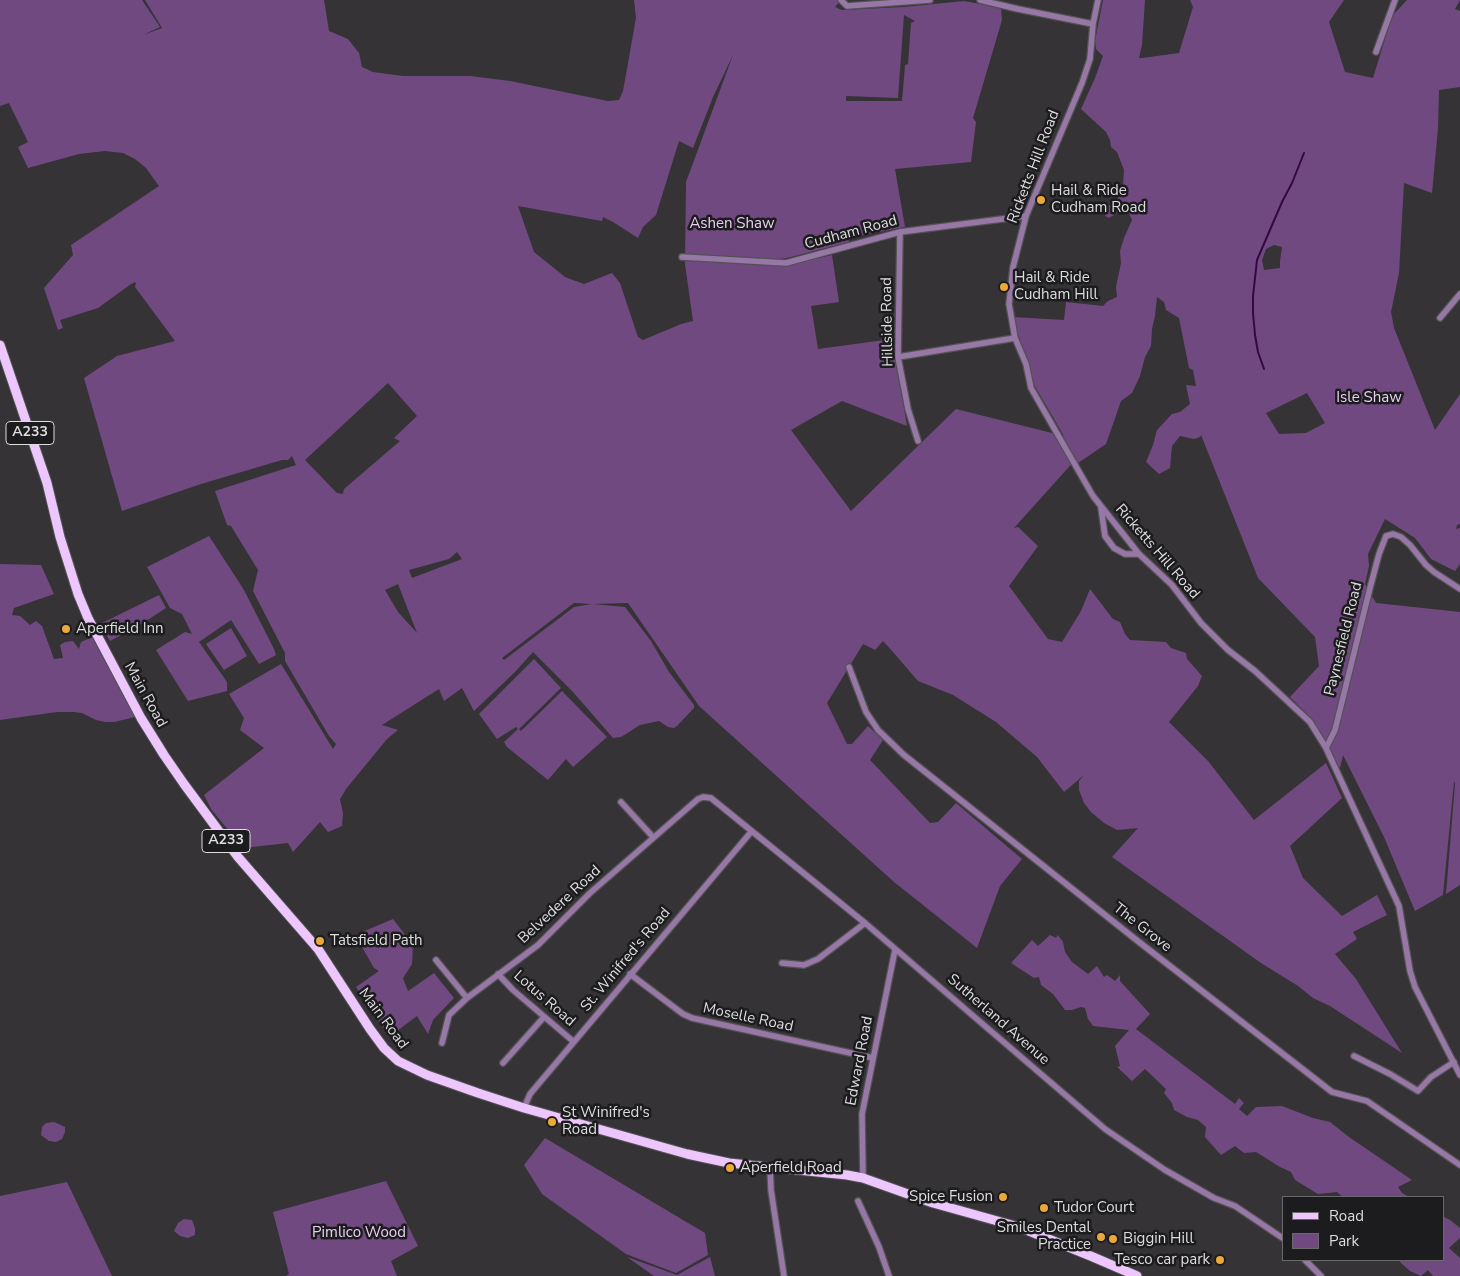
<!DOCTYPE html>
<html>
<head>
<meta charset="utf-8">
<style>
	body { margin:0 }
	#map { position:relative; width:1460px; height:1276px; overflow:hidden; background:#353336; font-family:"Nunito Sans",sans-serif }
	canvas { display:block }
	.legend { position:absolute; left:1282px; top:1196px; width:162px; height:65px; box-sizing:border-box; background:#1c1b1d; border:1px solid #69686a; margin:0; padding:6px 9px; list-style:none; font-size:15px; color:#dddcde }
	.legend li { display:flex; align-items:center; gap:10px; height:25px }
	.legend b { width:25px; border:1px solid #69686a }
</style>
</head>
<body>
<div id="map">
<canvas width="1460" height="1276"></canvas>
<ul class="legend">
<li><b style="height:6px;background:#edc6fd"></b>Road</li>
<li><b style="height:14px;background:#714981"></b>Park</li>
</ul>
</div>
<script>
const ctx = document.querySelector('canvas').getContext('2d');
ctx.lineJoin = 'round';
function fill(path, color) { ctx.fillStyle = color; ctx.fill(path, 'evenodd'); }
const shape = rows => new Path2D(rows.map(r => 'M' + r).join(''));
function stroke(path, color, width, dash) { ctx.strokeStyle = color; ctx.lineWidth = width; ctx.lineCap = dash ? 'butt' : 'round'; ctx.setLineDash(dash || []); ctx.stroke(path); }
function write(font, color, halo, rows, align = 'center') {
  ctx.font = font + ' "Nunito Sans",sans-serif'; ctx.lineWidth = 5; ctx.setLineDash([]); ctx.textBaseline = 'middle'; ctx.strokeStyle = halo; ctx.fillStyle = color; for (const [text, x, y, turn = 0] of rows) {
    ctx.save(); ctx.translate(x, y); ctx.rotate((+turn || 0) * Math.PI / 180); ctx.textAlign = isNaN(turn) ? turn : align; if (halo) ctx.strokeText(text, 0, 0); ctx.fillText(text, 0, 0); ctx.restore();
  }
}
fill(shape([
	[0,0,142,0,160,27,143,35,162,28,145,0,324,0,329,31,348,39,359,53,362,67,373,72,403,76,470,76,510,81,608,101,619,100,623,91,636,18,634,0,841,0,835,7,842,10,904,7,964,1,1001,8,1002,20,973,118,976,122,971,162,895,169,905,227,848,238,849,242,787,258,780,259,781,265,787,265,832,255,839,302,811,306,818,349,892,339,907,426,842,401,791,430,851,511,956,409,1064,436,1033,383,1013,317,1064,320,1066,302,1103,306,1108,301,1117,297,1116,287,1121,263,1120,251,1124,238,1132,220,1128,210,1122,210,1109,218,1105,216,1107,207,1119,197,1123,186,1124,170,1117,152,1111,147,1110,140,1106,132,1081,109,1095,78,1103,56,1096,49,1095,41,1103,0,1145,0,1142,45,1139,58,1142,58,1179,53,1193,7,1190,0,1344,0,1329,22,1345,72,1373,78,1392,16,1407,0,1460,0,1455,9,1460,11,1460,87,1439,90,1438,128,1432,193,1404,183,1399,273,1391,312,1394,328,1435,430,1460,394,1460,524,1457,525,1456,529,1460,528,1460,564,1455,571,1431,559,1415,538,1385,519,1368,554,1369,566,1365,584,1376,603,1460,612,1460,885,1446,894,1455,784,1454,781,1443,895,1415,911,1384,837,1343,755,1340,768,1325,745,1314,721,1290,697,1319,666,1315,637,1258,578,1201,435,1200,437,1194,439,1180,436,1172,446,1170,468,1159,474,1146,462,1153,445,1157,430,1172,414,1180,412,1190,404,1186,385,1196,386,1193,370,1189,368,1179,318,1166,310,1164,302,1157,297,1155,316,1152,329,1151,346,1145,357,1140,376,1132,393,1121,401,1106,444,1078,463,1076,459,1014,528,1018,527,1038,546,1009,586,1048,639,1062,642,1081,611,1090,589,1113,619,1120,622,1125,634,1130,640,1166,642,1171,648,1186,653,1187,659,1202,676,1198,686,1169,722,1208,761,1254,820,1326,763,1342,798,1290,846,1303,878,1342,916,1377,895,1387,915,1353,932,1357,939,1335,954,1356,979,1402,1053,1330,1006,1313,998,1298,986,1261,963,1112,857,1138,828,1117,830,1104,823,1091,812,1084,803,1079,790,1079,781,1084,775,1064,792,1037,757,996,722,953,695,918,681,893,652,883,641,875,650,863,644,827,703,847,744,852,744,868,726,883,740,870,760,930,823,938,822,956,803,1022,859,1000,886,977,948,894,882,699,706,628,603,592,604,625,607,651,641,669,672,694,705,694,708,677,726,674,728,668,727,659,721,640,725,621,737,613,738,573,692,533,652,515,672,474,711,462,688,444,701,439,689,382,725,398,730,387,739,346,789,340,799,343,813,342,826,328,832,320,822,293,852,288,843,243,848,211,809,204,795,264,748,240,730,244,718,229,694,281,664,333,749,336,744,329,736,285,661,285,653,253,591,258,570,231,526,227,525,215,491,296,465,292,456,288,460,282,460,201,484,122,511,84,378,117,356,175,341,135,287,136,282,131,284,98,308,60,320,63,328,58,330,44,288,73,255,71,245,159,186,146,168,135,159,123,153,105,151,79,154,28,168,18,147,28,142,9,103,0,106],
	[904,15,915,21,911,23,908,64,905,65,902,101,846,101,846,96,898,98],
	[733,55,686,182,685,264,693,321,681,324,643,340,638,337,620,283,612,273,584,284,565,277,534,252,518,206,602,221,603,217,613,222,638,238,643,227,656,215,679,141,693,148,713,97],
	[1274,245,1282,247,1280,261,1280,268,1264,270,1262,260,1266,249],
	[388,383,417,416,394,438,400,441,344,489,343,494,337,493,305,460],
	[1307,393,1325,423,1306,433,1279,434,1266,413],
	[457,552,462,559,412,578,409,570,449,559],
	[398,584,417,633,398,612,385,590],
	[574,603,592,604,574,607,504,660,502,658],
	[209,536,244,590,274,649,276,655,259,664,231,620,199,642,227,682,227,691,188,701,156,650,185,632,192,634,182,614,170,608,147,567],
	[0,564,41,565,54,594,14,608,12,615,20,616,30,625,36,621,42,626,54,659,63,658,60,645,65,642,73,641,79,649,81,642,92,637,135,717,114,722,105,722,96,720,82,713,74,712,57,712,0,720],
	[159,595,166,608,143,623,110,641,100,624],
	[231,628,247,656,224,670,206,644],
	[534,659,561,688,519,729,521,731,562,691,607,737,573,767,566,759,548,780,507,747,504,742,518,729,516,727,497,739,479,714],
	[393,919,413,945,412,964,403,978,408,991,434,973,454,998,433,1020,428,1034,417,1016,389,1037,356,987,379,971,374,968,358,940,362,932],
	[1050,935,1056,938,1058,935,1063,942,1065,952,1072,962,1088,974,1097,966,1104,977,1107,975,1115,981,1120,975,1120,981,1150,1014,1136,1029,1235,1104,1239,1098,1244,1103,1239,1109,1247,1116,1256,1107,1282,1106,1313,1118,1330,1122,1349,1137,1412,1180,1398,1187,1402,1193,1409,1197,1343,1197,1337,1192,1318,1194,1295,1180,1291,1172,1280,1167,1256,1152,1244,1153,1235,1146,1221,1155,1205,1137,1206,1127,1198,1120,1187,1117,1174,1110,1172,1103,1164,1093,1166,1089,1145,1069,1132,1081,1117,1067,1120,1066,1115,1046,1129,1030,1093,1026,1088,1019,1085,1008,1081,1007,1072,1010,1065,1010,1053,994,1041,985,1039,977,1034,978,1011,963,1032,940,1038,946],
	[54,1122,65,1127,65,1132,62,1139,56,1142,49,1141,41,1135,42,1127,46,1123],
	[545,1138,705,1233,708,1255,676,1273,626,1254,542,1194,524,1165],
	[386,1181,418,1246,391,1261,397,1276,286,1276,289,1274,273,1212],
	[67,1182,112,1276,0,1276,0,1196],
	[1444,1217,1450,1220,1460,1228,1460,1238,1449,1248,1460,1258,1460,1276,1433,1276,1428,1270,1421,1276,1410,1271,1401,1263,1399,1260,1444,1260],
	[184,1219,192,1220,195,1228,195,1235,188,1238,180,1236,174,1231,178,1223],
	[627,1257,677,1275,710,1257,715,1276,654,1276]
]), '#714981');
stroke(shape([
	[1264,369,1258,352,1255,335,1253,313,1253,296,1257,260,1282,202,1292,183,1304,153]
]), '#350844', 2);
const street = shape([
	[841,0,847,6,930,0],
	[980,0,1018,9,1093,24],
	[1098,0,1093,24,1090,59,1082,83,1026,216,1013,267,1009,304,1015,338,1026,364,1031,388,1093,496,1139,554,1172,585,1201,623,1228,650,1255,671,1310,722,1326,748,1399,906,1410,971,1415,987,1460,1075],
	[1376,52,1395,0],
	[900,232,898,357,908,409,918,441],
	[682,257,786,263,900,232,1026,216],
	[1440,318,1460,294],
	[898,357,1015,338],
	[1101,508,1105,536,1114,548,1125,554,1139,554],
	[849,667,866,712,878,730,904,755,1139,942,1332,1092,1367,1101,1460,1165],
	[1326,748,1335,730,1370,588,1379,554,1386,536,1393,534,1401,537,1410,545,1426,565,1434,572,1460,589],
	[621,802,653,837],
	[436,960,467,998],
	[782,963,804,965,818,959,865,923],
	[498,974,513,990,574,1042],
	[630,974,683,1014,692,1018,873,1058],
	[442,1043,449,1015,467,998,538,945,590,893,698,799,703,797,711,798,865,923,1105,1129,1165,1170,1214,1198,1235,1206,1284,1239],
	[1354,1056,1390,1074,1418,1091,1431,1077,1454,1062],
	[503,1063,544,1017],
	[524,1108,530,1094,751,832],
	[770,1167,771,1190,784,1276],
	[863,1178,862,1114,895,950],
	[858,1201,879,1247,889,1276],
	[1305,1260,1321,1276]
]);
const primary = shape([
	[0,345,47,483,60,537,78,594,88,618,141,718,164,755,184,784,238,857,318,949,370,1029,384,1048,398,1061,427,1075,478,1093,524,1108,687,1154,729,1163,847,1175,863,1178,933,1203,1019,1227,1093,1257,1137,1276]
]);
stroke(street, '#535154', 8);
stroke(primary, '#535154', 11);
stroke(street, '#9777a5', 5.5);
stroke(primary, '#edc6fd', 9);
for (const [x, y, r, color] of [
	[1041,200,5,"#eba939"],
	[1004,287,5,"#eba939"],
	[66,629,5,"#eba939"],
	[320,941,5,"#eba939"],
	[552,1122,5,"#eba939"],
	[730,1168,5,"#eba939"],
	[1003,1197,5,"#eba939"],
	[1044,1208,5,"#eba939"],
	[1101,1237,5,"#eba939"],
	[1113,1239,5,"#eba939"],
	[1220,1260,5,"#eba939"]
]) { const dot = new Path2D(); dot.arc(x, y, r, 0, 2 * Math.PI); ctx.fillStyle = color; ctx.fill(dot); stroke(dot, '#1c1b1d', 2); }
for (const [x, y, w] of [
	[30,433,48],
	[226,841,48]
]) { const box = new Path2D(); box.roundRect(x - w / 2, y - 11.5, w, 23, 4); ctx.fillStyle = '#1c1b1d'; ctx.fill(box); stroke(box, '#dddcde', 1); }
write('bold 14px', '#dddcde', null, [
	["A233",30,433],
	["A233",226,841]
]);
write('15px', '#dddcde', '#1c1b1d', [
	["Ricketts Hill Road",1034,167,-69],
	["Cudham Road",851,233,-15],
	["Hillside Road",888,322,-91],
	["Ricketts Hill Road",1157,552,49],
	["Paynesfield Road",1344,639,-76],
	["Main Road",145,695,61],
	["Belvedere Road",560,905,-43],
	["The Grove",1142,928,38],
	["St. Winifred's Road",626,960,-50],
	["Lotus Road",544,999,41],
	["Moselle Road",748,1018,12],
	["Main Road",383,1019,53],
	["Sutherland Avenue",998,1020,41],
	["Edward Road",860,1061,-79]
]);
write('15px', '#dddcde', '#1c1b1d', [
	["Hail & Ride",1051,191],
	["Cudham Road",1051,208],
	["Hail & Ride",1014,278],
	["Cudham Hill",1014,295],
	["Aperfield Inn",76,629],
	["Tatsfield Path",330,941],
	["St Winifred's",562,1113],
	["Road",562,1130],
	["Aperfield Road",740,1168],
	["Spice Fusion",993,1197,"right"],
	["Tudor Court",1054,1208],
	["Smiles Dental",1091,1228,"right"],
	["Practice",1091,1245,"right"],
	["Biggin Hill",1123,1239],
	["Tesco car park",1210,1260,"right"]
], 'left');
write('15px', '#e8cff3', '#1c1b1d', [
	["Ashen Shaw",732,224],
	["Isle Shaw",1369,398],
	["Pimlico Wood",359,1233]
]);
</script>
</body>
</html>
